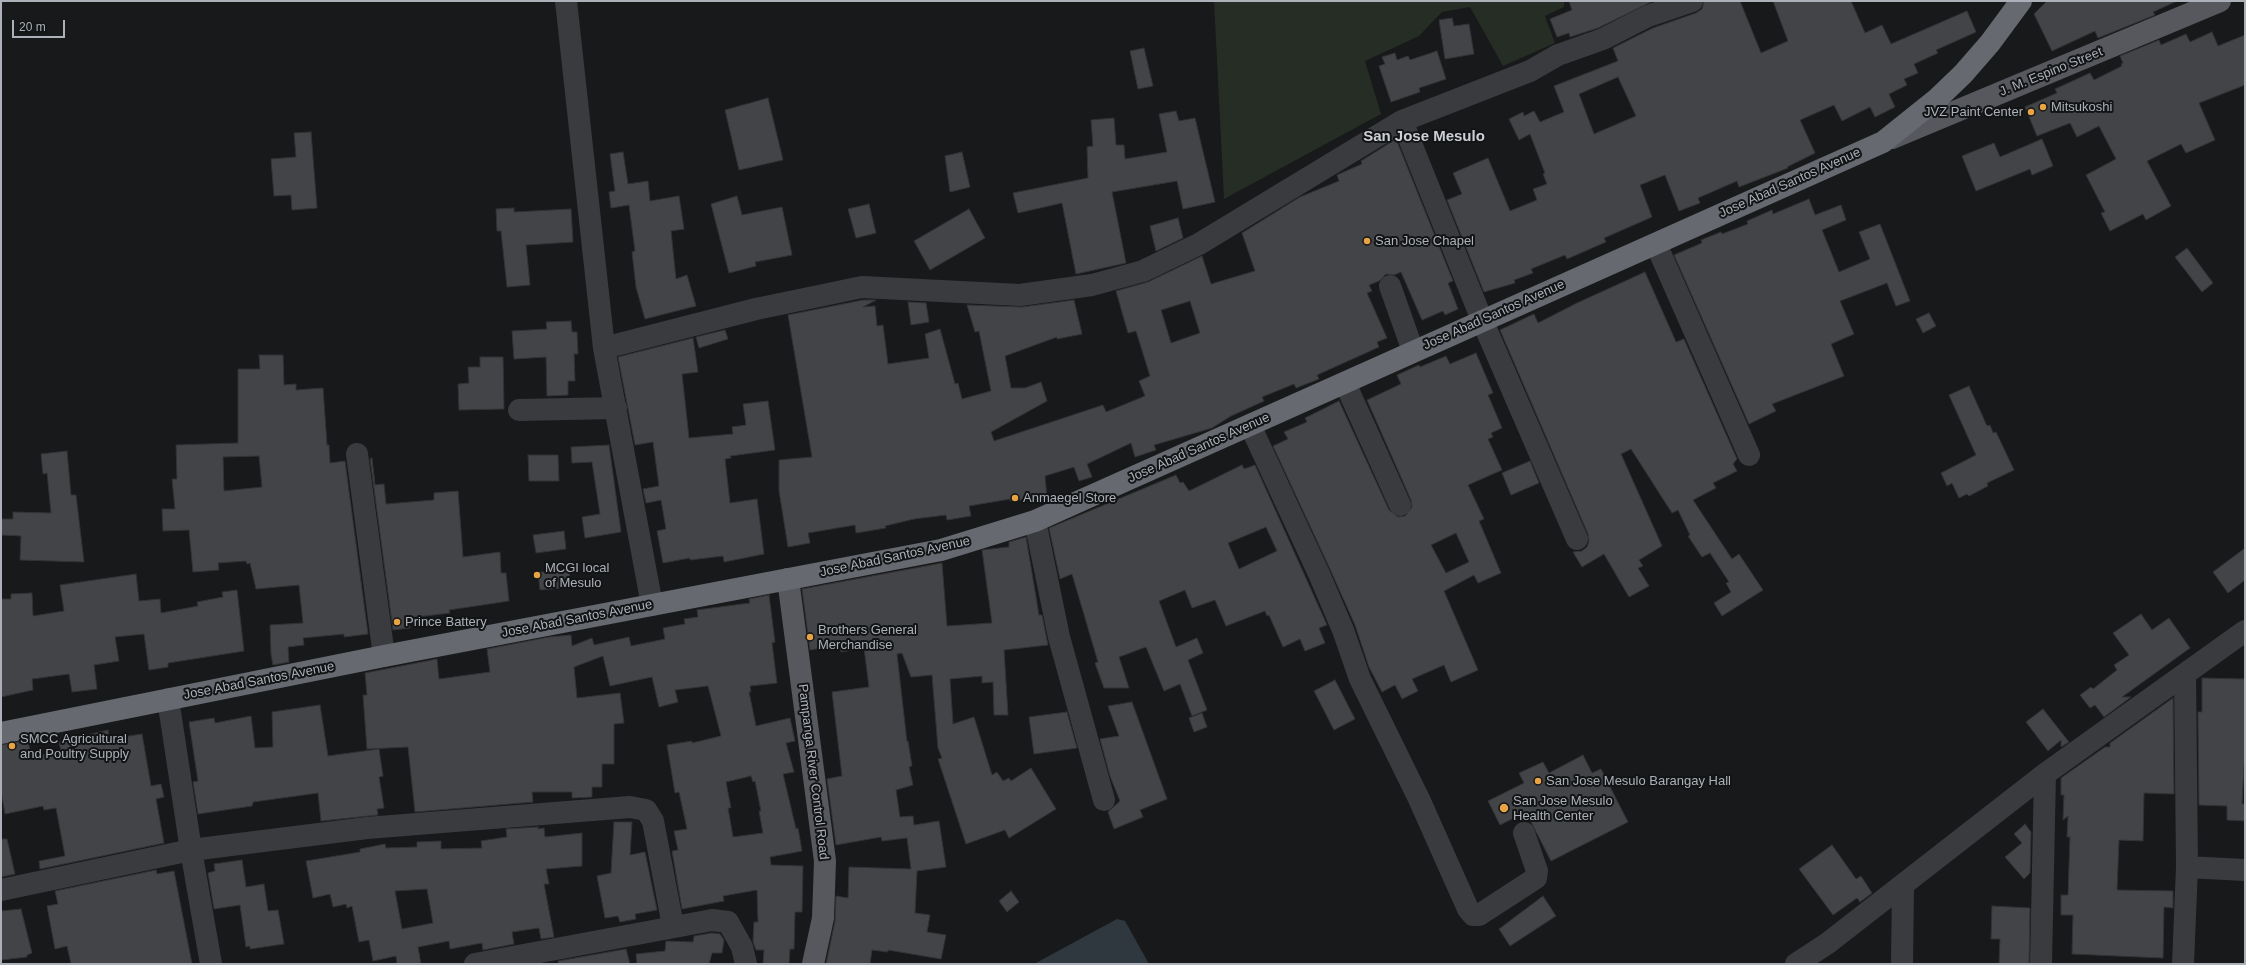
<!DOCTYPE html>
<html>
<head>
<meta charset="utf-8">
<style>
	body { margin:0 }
	#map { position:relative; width:2246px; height:965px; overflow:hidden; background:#18191a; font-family:Helvetica,sans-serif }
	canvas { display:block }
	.frame { position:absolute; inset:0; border:2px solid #acb1b9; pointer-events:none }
	.scale { position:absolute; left:12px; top:20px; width:53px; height:18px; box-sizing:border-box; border:2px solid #acb1b9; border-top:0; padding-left:5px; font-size:12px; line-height:14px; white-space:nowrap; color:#acb1b9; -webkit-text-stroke:3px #131415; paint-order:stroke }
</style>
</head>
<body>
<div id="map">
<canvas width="2246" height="965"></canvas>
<div class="frame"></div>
<div class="scale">20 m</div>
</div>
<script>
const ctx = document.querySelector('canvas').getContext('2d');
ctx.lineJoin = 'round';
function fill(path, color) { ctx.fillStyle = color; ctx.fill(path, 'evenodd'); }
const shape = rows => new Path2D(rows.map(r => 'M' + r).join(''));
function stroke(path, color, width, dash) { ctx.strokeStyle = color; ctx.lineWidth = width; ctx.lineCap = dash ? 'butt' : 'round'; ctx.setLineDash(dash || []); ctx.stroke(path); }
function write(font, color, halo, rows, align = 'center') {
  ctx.font = font + ' Helvetica,sans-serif'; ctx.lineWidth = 4; ctx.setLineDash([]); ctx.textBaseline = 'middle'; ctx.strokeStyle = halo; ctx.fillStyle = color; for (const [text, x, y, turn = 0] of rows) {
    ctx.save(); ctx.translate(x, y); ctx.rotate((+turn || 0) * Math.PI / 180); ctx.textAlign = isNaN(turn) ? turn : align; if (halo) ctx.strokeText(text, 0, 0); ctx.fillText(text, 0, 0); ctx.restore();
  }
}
fill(shape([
	[1214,1,1564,1,1564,7,1545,16,1555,43,1503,66,1470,7,1442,12,1419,36,1365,61,1381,114,1224,199]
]), '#252d25');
fill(shape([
	[1117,919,1125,921,1149,964,1034,964]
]), '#2f383e');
const building = shape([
	[1569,1,1653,1,1598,28,1570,37,1569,33,1557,37,1550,19,1572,10,1569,1],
	[1704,1,1740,1,1761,53,1788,41,1773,1,1851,1,1865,33,1882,25,1891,44,1967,11,1976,32,1936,50,1938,53,1914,64,1918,73,1904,79,1907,85,1889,94,1895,107,1875,117,1870,107,1842,121,1834,105,1800,120,1815,153,1787,167,1788,168,1739,187,1737,181,1698,198,1700,203,1679,211,1665,175,1640,185,1652,217,1604,238,1606,242,1567,259,1565,255,1531,269,1533,273,1514,280,1515,283,1484,292,1447,200,1462,194,1453,173,1488,158,1510,211,1537,200,1533,189,1547,184,1543,174,1545,173,1530,134,1519,140,1509,119,1523,112,1524,116,1534,111,1540,122,1564,112,1554,86,1618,61,1613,48,1653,28,1696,13,1702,9,1704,1],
	[1618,77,1636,116,1594,134,1579,94,1618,77],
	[2047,1,2177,1,2153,12,2155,15,2098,38,2095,31,2052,51,2034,14,2047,1],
	[1452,18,1454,26,1469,24,1474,54,1445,59,1439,20,1452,18],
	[2212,32,2218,46,2245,35,2245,85,2199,103,2215,140,2186,153,2181,144,2147,161,2171,206,2146,220,2143,214,2110,231,2101,213,2105,212,2086,175,2116,159,2099,126,2077,137,2070,123,2037,136,2025,107,2057,93,2055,89,2090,73,2094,80,2122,66,2121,64,2123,63,2120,56,2159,40,2161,45,2186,34,2190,42,2212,32],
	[1144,48,1153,86,1138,89,1130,51,1144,48],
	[1437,51,1446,79,1419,88,1420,92,1391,102,1379,66,1385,64,1382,57,1395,53,1397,60,1408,56,1410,60,1437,51],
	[768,98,783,160,739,170,725,110,768,98],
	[1176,111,1179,121,1195,118,1215,202,1183,209,1177,181,1112,192,1126,263,1076,274,1062,203,1018,213,1013,193,1088,178,1087,147,1093,146,1091,120,1114,118,1116,145,1124,145,1125,159,1167,152,1159,114,1176,111],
	[311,132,317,208,292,210,291,195,274,196,271,159,296,157,294,133,311,132],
	[1396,139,1453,281,1448,283,1458,309,1445,315,1443,311,1422,320,1401,272,1394,275,1386,274,1379,281,1369,285,1372,291,1367,293,1387,338,1377,342,1379,347,1317,375,1319,379,1296,388,1294,384,1262,397,1264,401,1231,416,1212,428,1154,445,1156,450,1135,457,1131,443,1087,464,1092,477,1079,481,1074,467,1045,476,1047,497,1010,501,1010,499,969,506,971,516,947,520,946,515,914,519,885,526,886,528,856,533,855,525,808,533,810,543,788,547,779,491,779,460,812,457,788,315,863,300,876,300,863,307,875,306,877,326,883,325,888,364,929,358,925,334,940,329,955,384,958,383,962,399,991,391,979,331,975,332,967,305,1022,307,1074,300,1082,334,1057,339,1057,337,1005,356,1011,388,1025,388,1041,382,1047,401,991,432,994,441,1103,405,1106,412,1145,396,1139,381,1150,376,1136,331,1128,333,1116,291,1148,282,1202,256,1211,284,1255,271,1242,233,1300,197,1339,181,1337,175,1362,164,1361,161,1396,139],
	[1190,301,1200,333,1171,343,1161,310,1190,301],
	[2042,139,2053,166,2032,175,2030,169,1976,191,1962,156,1994,143,2000,157,2042,139],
	[623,152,628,184,648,181,650,201,679,196,684,229,671,231,676,279,687,275,696,306,645,319,636,287,632,252,635,251,629,205,611,208,609,192,615,191,610,154,623,152],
	[962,152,970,187,950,192,945,156,962,152],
	[737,196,742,215,782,207,792,255,755,262,756,266,729,273,711,204,737,196],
	[1809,199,1815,215,1841,205,1846,220,1822,230,1839,272,1870,259,1859,232,1880,224,1910,301,1896,306,1887,283,1840,301,1854,334,1831,344,1844,376,1772,404,1776,411,1749,424,1674,255,1702,243,1701,240,1721,232,1722,234,1748,224,1747,221,1772,210,1773,214,1809,199],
	[869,204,876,233,856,238,848,209,869,204],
	[514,208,514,212,571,209,573,242,526,245,530,285,507,287,501,231,497,231,496,209,514,208],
	[969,209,985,238,930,270,914,241,969,209],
	[1178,218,1183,238,1156,251,1150,226,1178,218],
	[2187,248,2213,283,2202,292,2175,257,2187,248],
	[1645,272,1676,342,1684,339,1737,459,1733,464,1737,471,1713,483,1716,488,1693,500,1732,559,1739,554,1763,590,1722,616,1714,603,1731,592,1726,583,1729,582,1710,553,1702,557,1688,536,1690,535,1678,510,1672,513,1631,449,1621,454,1662,546,1639,560,1643,566,1638,568,1649,586,1629,597,1604,554,1582,567,1573,552,1582,551,1587,547,1589,541,1588,534,1500,330,1534,314,1538,323,1577,303,1645,272],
	[908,302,926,303,929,322,911,325,908,302],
	[1929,313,1936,326,1923,333,1916,319,1929,313],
	[571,321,572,332,577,332,578,354,574,354,575,381,568,381,568,395,547,396,546,357,514,359,512,331,547,329,546,322,571,321],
	[725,330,728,339,699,348,696,337,725,330],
	[693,338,698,372,682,374,689,438,733,434,732,427,746,425,743,404,768,401,775,450,730,456,731,458,725,459,730,503,757,499,764,554,724,562,723,556,690,560,690,558,663,563,657,531,666,529,661,500,646,503,643,489,659,486,653,442,635,445,618,357,693,338],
	[1476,353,1493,393,1488,395,1502,428,1491,433,1493,437,1488,439,1502,470,1468,485,1484,519,1479,521,1501,573,1478,583,1474,575,1444,591,1478,670,1451,682,1444,665,1412,679,1418,691,1402,699,1395,685,1382,692,1369,667,1355,625,1330,569,1273,446,1288,439,1284,432,1307,422,1305,418,1339,401,1389,510,1398,517,1405,516,1412,507,1411,500,1367,400,1401,384,1397,375,1419,365,1420,367,1446,356,1450,364,1476,353],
	[1456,533,1469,562,1446,573,1431,545,1456,533],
	[259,355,283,355,284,385,296,384,296,390,323,388,327,445,329,445,330,463,345,461,368,634,344,637,344,634,303,638,304,645,288,647,289,662,273,665,271,654,270,625,303,623,299,585,256,589,250,563,247,564,246,561,218,563,219,570,193,572,189,530,163,531,162,509,175,509,172,479,177,479,176,445,238,443,238,369,260,369,259,355],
	[259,456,262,487,224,491,223,457,259,456],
	[480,357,503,357,504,409,459,410,458,384,469,383,468,367,480,367,480,357],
	[1969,386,1987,426,1990,425,1993,433,1996,432,2014,470,1987,483,1988,486,1969,496,1967,494,1959,498,1952,483,1947,486,1941,473,1976,455,1949,395,1969,386],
	[609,445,621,532,585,538,582,517,600,514,592,462,572,463,571,447,609,445],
	[67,451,71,495,76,495,84,562,20,560,21,536,1,535,1,519,13,519,13,512,51,513,47,473,43,474,41,454,67,451],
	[528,455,558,455,559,481,529,481,528,455],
	[372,458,375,485,384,484,386,504,434,500,434,493,458,491,463,557,500,552,501,573,506,573,509,601,449,610,450,613,408,618,410,628,393,630,370,459,372,458],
	[1530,461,1539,483,1511,495,1502,473,1530,461],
	[1242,465,1244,469,1255,465,1327,625,1319,628,1325,643,1305,651,1300,639,1283,647,1269,615,1267,616,1265,611,1226,626,1215,600,1192,608,1185,590,1159,601,1176,647,1197,638,1203,653,1188,660,1207,710,1192,716,1180,684,1164,691,1146,647,1119,657,1129,688,1104,688,1095,663,1098,662,1072,574,1060,579,1049,528,1176,475,1180,483,1183,482,1189,491,1242,465],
	[1266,527,1277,551,1239,569,1228,543,1266,527],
	[564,531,566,549,536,553,533,535,564,531],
	[1026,537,1039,615,1042,615,1048,645,1004,650,1008,715,994,715,993,682,982,683,982,676,950,679,953,724,974,717,992,775,997,772,1003,781,1009,778,1011,781,1031,768,1056,809,1009,838,1005,830,966,844,938,759,942,758,938,748,932,675,911,677,902,653,897,654,907,742,908,741,912,766,909,767,913,785,896,790,900,817,913,816,914,825,939,821,946,867,917,871,915,913,930,915,927,932,946,935,941,959,888,950,888,952,872,950,870,964,826,964,835,921,836,896,848,898,849,867,911,869,907,838,882,841,881,837,836,845,827,779,842,776,832,692,869,687,864,648,841,652,840,645,810,650,802,589,942,563,947,626,992,623,982,550,1009,547,1009,542,1026,537],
	[2245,548,2245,580,2228,593,2213,572,2245,548],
	[538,572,569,572,571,587,540,590,538,572],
	[136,574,139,601,160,599,161,613,198,606,197,602,223,597,222,592,237,590,244,651,168,663,168,667,149,670,144,634,115,637,119,661,94,665,97,689,72,692,69,674,32,679,33,690,1,697,1,599,11,599,11,594,32,593,33,616,64,611,60,585,136,574],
	[769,595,775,642,772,643,777,683,750,686,751,692,749,692,756,726,790,718,795,741,786,743,794,772,783,774,796,829,798,828,802,851,770,857,771,865,803,866,802,912,795,912,794,949,790,949,789,964,763,964,764,950,756,950,753,942,754,922,758,922,757,890,723,896,724,901,682,909,672,851,678,850,674,831,687,829,679,792,675,793,667,745,692,741,692,743,721,736,708,686,675,690,678,702,659,707,652,677,610,686,603,656,574,667,577,698,620,693,624,723,614,724,614,764,602,764,602,787,592,787,592,797,572,798,572,792,532,792,533,802,415,812,408,747,367,749,363,695,367,695,365,673,437,659,439,679,490,672,487,649,549,637,571,635,572,646,592,638,594,645,629,637,631,646,665,639,663,628,685,624,684,619,698,617,697,610,750,603,749,599,769,595],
	[751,776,753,782,755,781,761,811,759,811,763,833,733,837,728,808,731,808,726,782,751,776],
	[2141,614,2152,630,2169,618,2190,648,2122,697,2131,697,2104,717,2095,705,2090,708,2080,695,2091,687,2093,689,2117,670,2114,665,2129,655,2113,633,2141,614],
	[2202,678,2245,679,2245,745,2242,804,2245,804,2245,821,2227,820,2227,806,2199,805,2198,712,2202,712,2202,678],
	[1335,680,1355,719,1334,730,1314,691,1335,680],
	[2173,698,2174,794,2144,793,2143,841,2119,840,2117,890,2173,891,2173,908,2164,907,2163,958,2072,954,2073,915,2061,915,2061,895,2068,895,2070,837,2067,837,2068,816,2063,820,2064,795,2061,795,2061,778,2105,747,2110,747,2110,743,2173,698],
	[1132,702,1167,799,1140,810,1143,817,1114,829,1108,812,1120,801,1110,776,1100,739,1119,736,1108,706,1132,702],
	[320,705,328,756,379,749,383,776,379,777,384,808,377,809,378,815,321,821,318,793,253,802,252,806,198,814,193,782,198,781,189,722,214,718,215,723,251,716,255,748,273,747,272,712,320,705],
	[2043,709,2069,742,2061,747,2061,740,2048,751,2026,722,2043,709],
	[1067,712,1077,748,1034,754,1029,717,1067,712],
	[1202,713,1207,727,1194,732,1189,718,1202,713],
	[108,730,109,739,142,734,151,786,161,784,164,797,156,799,164,843,40,869,39,861,65,856,56,808,44,810,43,806,5,814,1,791,1,745,28,740,31,757,61,751,59,742,108,730],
	[1583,755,1592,773,1601,769,1628,822,1551,861,1526,812,1500,825,1488,801,1524,783,1519,773,1543,762,1549,773,1583,755],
	[614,822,632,822,630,855,645,852,657,910,635,914,636,919,620,922,618,916,605,918,597,876,611,873,614,822],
	[2025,824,2031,832,2030,873,2024,879,2005,857,2022,843,2014,834,2025,824],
	[538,827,538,829,544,828,545,837,582,833,582,866,546,869,549,884,544,884,554,937,541,939,539,928,512,932,514,944,483,950,482,943,450,949,449,941,418,947,421,964,397,964,396,956,373,961,369,940,359,942,352,906,347,908,346,904,333,907,330,894,313,898,306,861,360,852,360,849,385,844,386,848,417,847,417,842,441,841,441,849,482,848,481,841,507,837,506,829,538,827],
	[427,889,433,923,402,929,395,891,427,889],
	[1,839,7,839,15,874,1,877,1,839],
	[1832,845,1856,879,1861,876,1872,893,1860,902,1857,898,1833,915,1799,869,1832,845],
	[242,860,246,887,264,884,268,911,278,910,284,944,250,949,250,946,246,947,240,905,214,909,208,873,215,871,214,864,242,860],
	[156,870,157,874,174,871,192,964,71,964,67,946,55,949,47,906,58,904,55,891,156,870],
	[1011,891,1019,902,1007,912,999,901,1011,891],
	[1543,896,1556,916,1510,946,1499,929,1543,896],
	[1992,906,2030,908,2029,964,1999,964,2000,939,1991,939,1992,906],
	[21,909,32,953,27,955,27,957,1,960,1,911,21,909],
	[712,933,720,934,724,940,722,953,712,953,709,964,637,964,636,954,665,951,666,941,693,942,694,936,712,933],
	[626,949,630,964,559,964,558,961,626,949]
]);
fill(building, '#434447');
stroke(building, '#333336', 1);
stroke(shape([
	[566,1,604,348,652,605],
	[1402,121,1482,320,1577,539],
	[1656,244,1749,455],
	[1390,286,1413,351],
	[604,348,756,309,862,287,1020,295,1092,285,1143,271,1199,244,1402,121,1530,71,1558,55,1603,39,1648,16,1692,1],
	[1345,383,1400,505],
	[519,410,616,408],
	[1250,425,1319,574,1343,630,1360,679,1419,799,1468,909,1473,915,1479,915,1536,878,1537,871,1524,833],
	[357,454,384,656],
	[1035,521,1059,637,1104,800],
	[168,699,191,850,211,964],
	[2187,867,2245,870],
	[1,890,191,850,367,828,630,807,646,810,653,821,673,926],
	[475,964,712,920,728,922,742,947,746,964],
	[1796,964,1828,943,2045,774,2245,631],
	[1902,964,1903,885],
	[2041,964,2045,774],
	[2183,964,2187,867,2185,674]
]), '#3a3b3f', 22);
stroke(shape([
	[1892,138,2220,1],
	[788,579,825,861,823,918,813,964]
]), '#56585e', 22);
stroke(shape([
	[1,733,384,656,941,550,1035,521,1883,142,1938,98,1963,74,1990,43,2021,1]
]), '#666970', 22);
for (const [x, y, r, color] of [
	[2043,107,4,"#e7a344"],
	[2031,112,4,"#e7a344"],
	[1367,241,4,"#e7a344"],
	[1015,498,4,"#e7a344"],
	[537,575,4,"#e7a344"],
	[397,622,4,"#e7a344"],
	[810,637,4,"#e7a344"],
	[12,746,4,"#e7a344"],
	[1538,781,4,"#e7a344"],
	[1504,808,5,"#e7a344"]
]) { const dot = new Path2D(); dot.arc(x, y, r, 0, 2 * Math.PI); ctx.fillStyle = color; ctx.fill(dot); stroke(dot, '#131415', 1.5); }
write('13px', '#acb1b9', '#131415', [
	["J. M. Espino Street",2051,72,-22],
	["Jose Abad Santos Avenue",1790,183,-24],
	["Jose Abad Santos Avenue",1494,315,-24],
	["Jose Abad Santos Avenue",1199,448,-24],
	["Jose Abad Santos Avenue",895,557,-12],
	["Jose Abad Santos Avenue",577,619,-11],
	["Jose Abad Santos Avenue",259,681,-11],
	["Pampanga River Control Road",813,772,83]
]);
write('13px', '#acb1b9', '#131415', [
	["Mitsukoshi",2051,107],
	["JVZ Paint Center",2023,112,"right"],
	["San Jose Chapel",1375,241],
	["Anmaegel Store",1023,498],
	["MCGI local",545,568],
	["of Mesulo",545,583],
	["Prince Battery",405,622],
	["Brothers General",818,630],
	["Merchandise",818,645],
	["SMCC Agricultural",20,739],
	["and Poultry Supply",20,754],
	["San Jose Mesulo Barangay Hall",1546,781],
	["San Jose Mesulo",1513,801],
	["Health Center",1513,816]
], 'left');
write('bold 15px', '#ccd0d6', '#131415', [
	["San Jose Mesulo",1424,137]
]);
</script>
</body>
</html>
